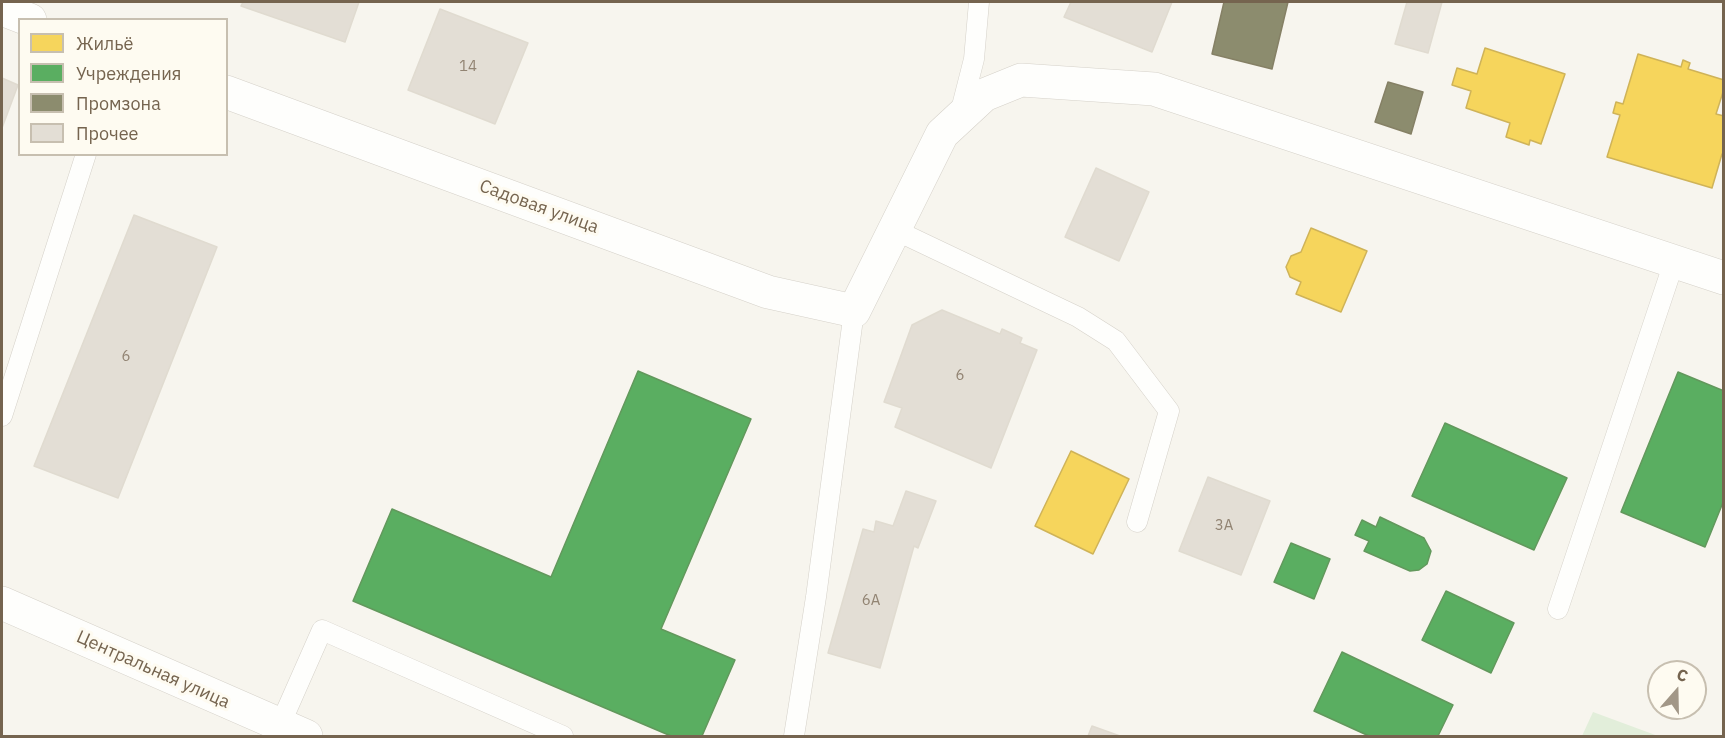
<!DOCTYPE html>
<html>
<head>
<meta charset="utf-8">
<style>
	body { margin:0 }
	#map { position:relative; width:1725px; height:738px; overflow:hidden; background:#f7f5ee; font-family:"IBM Plex Sans",sans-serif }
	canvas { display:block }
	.frame { position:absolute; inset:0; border:3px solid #75644f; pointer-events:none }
	.legend { position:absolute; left:18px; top:18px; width:210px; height:138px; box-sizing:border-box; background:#fefbf1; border:2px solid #c7bfb0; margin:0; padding:8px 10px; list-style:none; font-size:18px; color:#75644f }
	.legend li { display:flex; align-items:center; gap:12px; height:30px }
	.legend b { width:30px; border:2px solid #c7bfb0 }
	.north { position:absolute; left:1647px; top:660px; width:60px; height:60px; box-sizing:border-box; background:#fefbf1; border:2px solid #c7bfb0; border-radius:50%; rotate:20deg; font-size:16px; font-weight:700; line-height:24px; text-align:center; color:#75644f }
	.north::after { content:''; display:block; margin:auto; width:21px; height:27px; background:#a29787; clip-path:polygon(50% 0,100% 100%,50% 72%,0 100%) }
</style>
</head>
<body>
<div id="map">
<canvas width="1725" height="738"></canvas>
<div class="frame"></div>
<ul class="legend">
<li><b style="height:16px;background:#f6d55c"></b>Жильё</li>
<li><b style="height:16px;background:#5aae61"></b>Учреждения</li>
<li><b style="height:16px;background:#8c8c6e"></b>Промзона</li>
<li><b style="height:16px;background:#e3ded5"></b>Прочее</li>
</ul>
<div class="north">С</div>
</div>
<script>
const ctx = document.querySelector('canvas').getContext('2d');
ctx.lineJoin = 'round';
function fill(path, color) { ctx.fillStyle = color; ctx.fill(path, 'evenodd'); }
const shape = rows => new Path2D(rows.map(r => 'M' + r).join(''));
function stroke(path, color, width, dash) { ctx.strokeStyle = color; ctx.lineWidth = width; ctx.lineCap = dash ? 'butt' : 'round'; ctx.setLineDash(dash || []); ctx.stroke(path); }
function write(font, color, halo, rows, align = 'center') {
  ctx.font = font + ' "IBM Plex Sans",sans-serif'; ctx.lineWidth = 6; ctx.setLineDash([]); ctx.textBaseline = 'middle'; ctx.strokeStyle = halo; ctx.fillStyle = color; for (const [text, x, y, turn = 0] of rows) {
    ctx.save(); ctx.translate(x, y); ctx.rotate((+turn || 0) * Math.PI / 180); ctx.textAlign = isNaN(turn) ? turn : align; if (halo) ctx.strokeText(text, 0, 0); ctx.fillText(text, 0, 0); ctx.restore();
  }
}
fill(shape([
	[1593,712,1658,736,1582,736]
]), '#e2eeda');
const homes = shape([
	[1485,48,1565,74,1541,144,1530,140,1529,145,1506,137,1510,123,1466,108,1471,91,1452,85,1457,68,1477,74,1485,48],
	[1638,54,1681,67,1683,60,1690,63,1688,69,1724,80,1724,89,1716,114,1724,116,1724,155,1722,154,1712,188,1607,157,1620,115,1613,113,1616,102,1623,104,1638,54],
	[1311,228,1367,251,1341,312,1296,294,1301,282,1290,277,1286,267,1291,256,1301,252,1311,228],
	[1071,451,1129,479,1093,554,1035,526,1071,451]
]);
fill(homes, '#f6d55c');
stroke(homes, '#cfb358', 1.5);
const public = shape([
	[638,371,751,419,661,629,735,660,702,736,671,736,353,601,392,509,551,577,638,371],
	[1678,372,1724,391,1724,500,1705,547,1621,512,1678,372],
	[1445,423,1567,478,1534,550,1412,496,1445,423],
	[1380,517,1424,538,1431,551,1427,564,1419,570,1410,571,1364,551,1369,541,1355,535,1362,520,1376,527,1380,517],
	[1291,543,1330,559,1314,599,1274,582,1291,543],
	[1446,591,1514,623,1491,673,1422,640,1446,591],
	[1342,652,1453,705,1438,736,1369,736,1314,711,1342,652]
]);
fill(public, '#5aae61');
stroke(public, '#62985c', 1.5);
const industry = shape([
	[1224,2,1288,2,1272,69,1212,54,1224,2],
	[1388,82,1423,92,1411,134,1375,122,1388,82]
]);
fill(industry, '#8c8c6e');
stroke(industry, '#858065', 1.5);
const building = shape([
	[243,2,359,2,345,42,241,6,243,2],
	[1071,2,1172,2,1152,52,1064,17,1071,2],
	[1407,2,1442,2,1428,53,1395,44,1407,2],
	[440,9,528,43,495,124,408,90,440,9],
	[2,78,18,85,2,128,2,78],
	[1096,168,1149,192,1119,261,1065,237,1096,168],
	[134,215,217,247,118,498,34,466,134,215],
	[942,310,1000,334,1002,329,1022,338,1020,343,1037,350,991,468,895,427,902,408,884,402,912,325,942,310],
	[1208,477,1270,501,1241,575,1179,551,1208,477],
	[906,491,936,501,918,548,914,546,880,668,828,653,863,529,874,532,876,521,893,526,906,491],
	[1092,726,1120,736,1088,736,1092,726]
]);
fill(building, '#e3ded5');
stroke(building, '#e0dbd0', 1.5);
const lane = shape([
	[960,114,974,59,979,2],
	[895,230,1078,317,1116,341,1169,411,1137,522],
	[2,416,86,154],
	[1558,609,1674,262],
	[280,725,322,630,563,736],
	[794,736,816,597,854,311]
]);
const street = shape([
	[2,9,30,20],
	[226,92,768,292,854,311,942,134,984,95,1021,80,1154,89,1724,278],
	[2,603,306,736]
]);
stroke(lane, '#d5d1c9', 21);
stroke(street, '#d5d1c9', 34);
stroke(lane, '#fefefc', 20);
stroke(street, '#fefefc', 33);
write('15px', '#928473', null, [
	["14",468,67],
	["6",126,357],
	["6",960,376],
	["3А",1224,526],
	["6А",871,601]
]);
write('18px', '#75644f', '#fefbf1', [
	["Садовая улица",539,207,20],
	["Центральная улица",153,670,24]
]);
</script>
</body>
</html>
